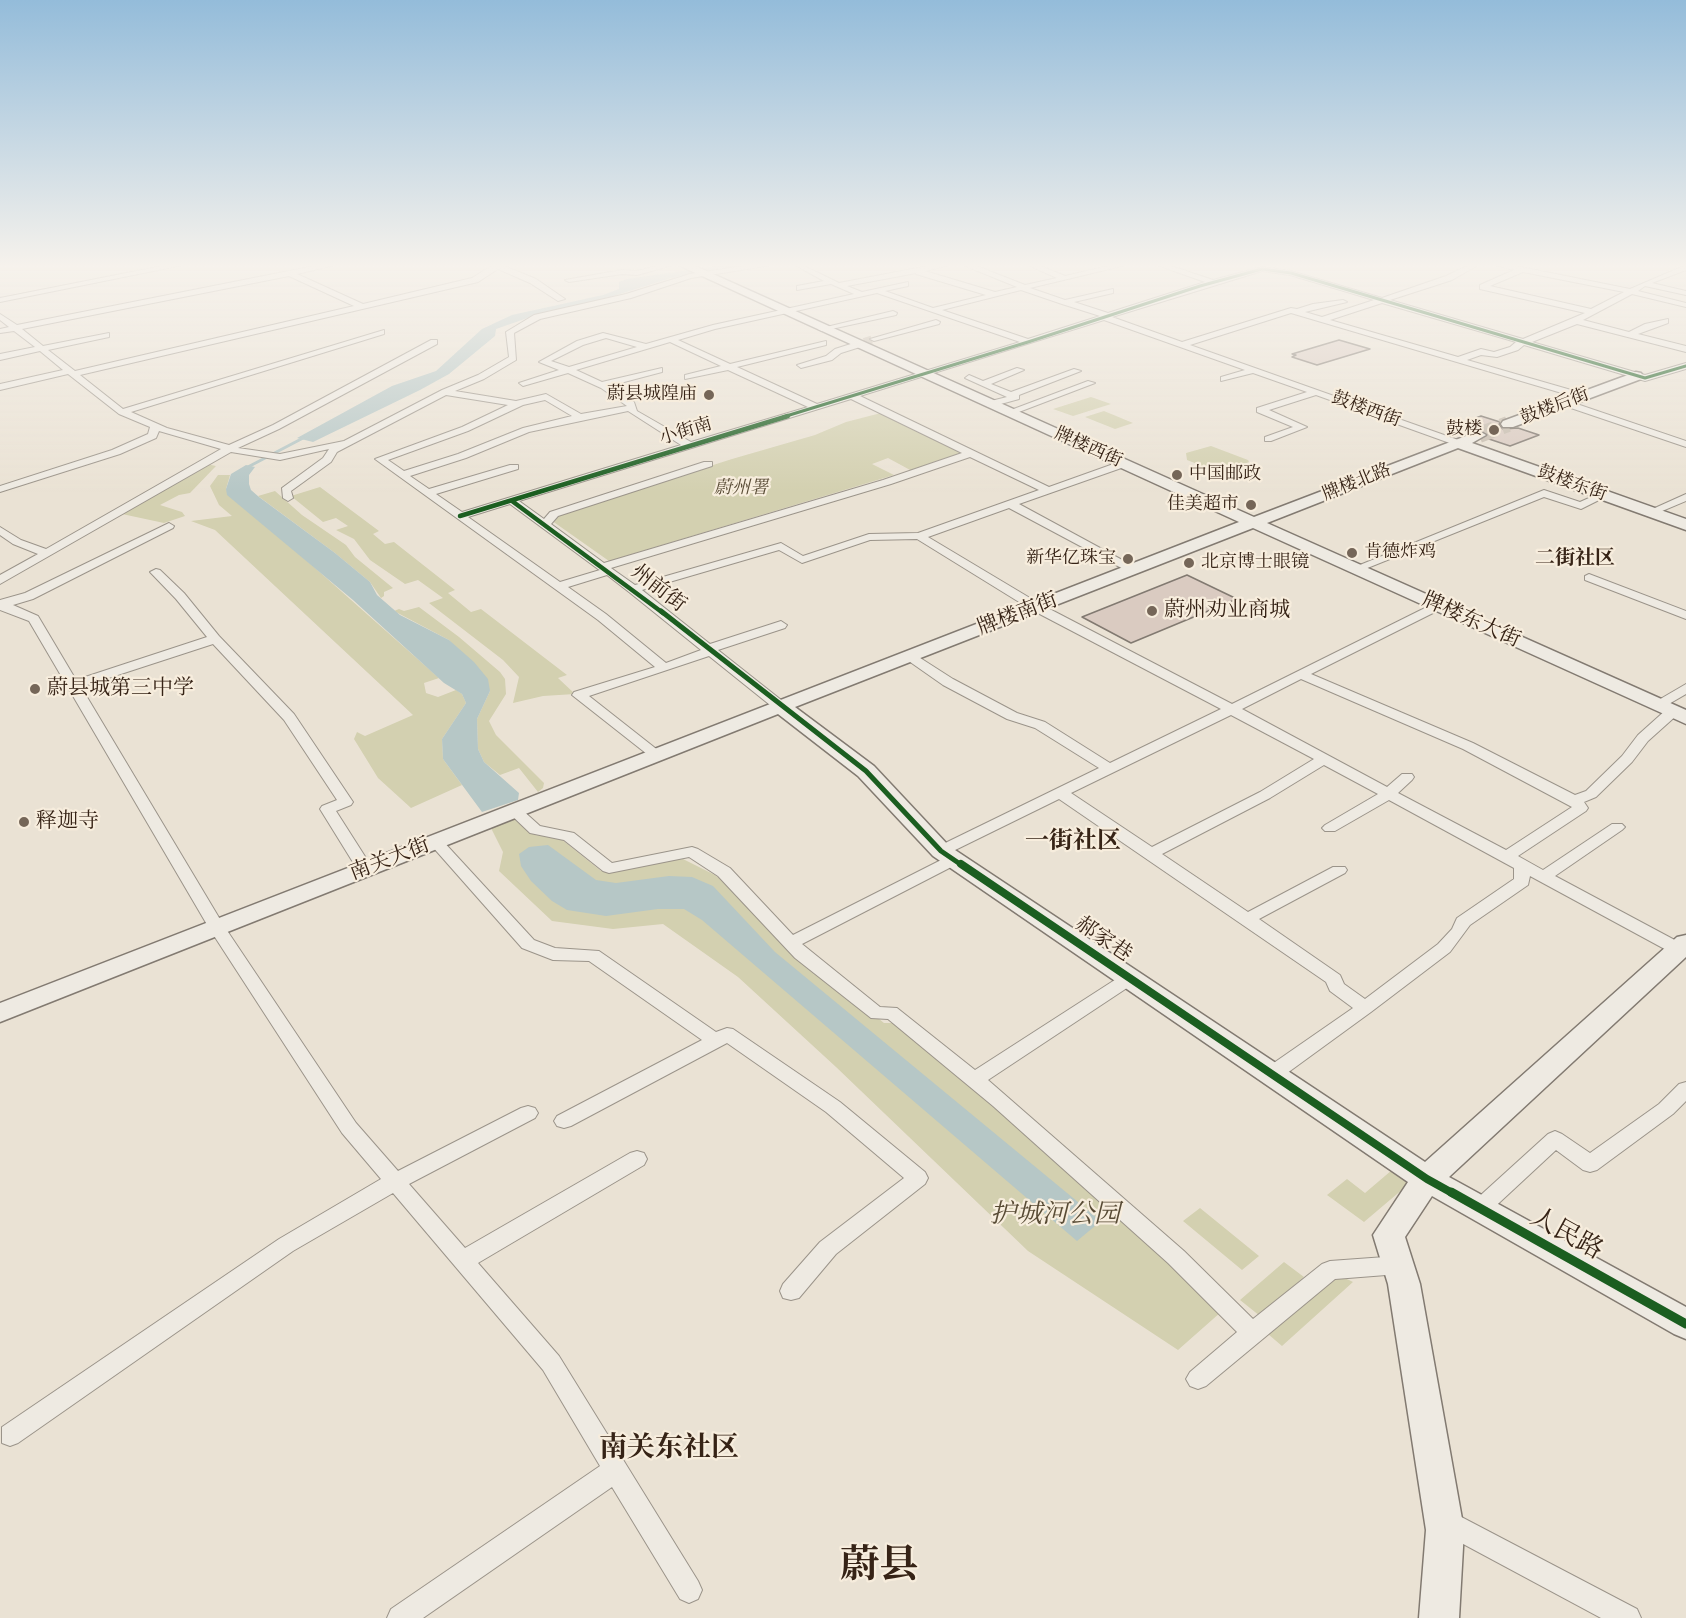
<!DOCTYPE html>
<html>
<head>
<meta charset="utf-8">
<style>
	body { margin:0 }
	canvas { display:block; background:#eae2d4 }
</style>
</head>
<body>
<canvas width="1686" height="1618"></canvas>
<script>
const ctx = document.querySelector('canvas').getContext('2d');
ctx.lineJoin = 'round';
function fill(path, color) { ctx.fillStyle = color; ctx.fill(path, 'evenodd'); }
const shape = rows => new Path2D(rows.map(r => 'M' + r).join(''));
function stroke(path, color, width, dash) { ctx.strokeStyle = color; ctx.lineWidth = width; ctx.lineCap = dash ? 'butt' : 'round'; ctx.setLineDash(dash || []); ctx.stroke(path); }
function write(font, color, halo, rows, align = 'center') {
  ctx.font = font + ' Cardo,"Noto Serif SC",serif'; ctx.lineWidth = 4.5; ctx.setLineDash([]); ctx.textBaseline = 'middle'; ctx.strokeStyle = halo; ctx.fillStyle = color; for (const [text, x, y, turn = 0] of rows) {
    ctx.save(); ctx.translate(x, y); ctx.rotate((+turn || 0) * Math.PI / 180); ctx.textAlign = isNaN(turn) ? turn : align; if (halo) ctx.strokeText(text, 0, 0); ctx.fillText(text, 0, 0); ctx.restore();
  }
}
fill(shape([
	[1091,397,1111,404,1073,416,1053,409],
	[1104,411,1133,423,1115,429,1085,417],
	[881,413,961,453,912,471,888,458,872,464,894,475,609,561,548,518,732,459,815,435,846,422],
	[1211,446,1248,460,1249,462,1220,473,1187,460,1186,453],
	[206,464,216,466,190,493,179,495,160,505,182,512,185,516,164,523,122,514],
	[218,475,230,475,226,489,439,678,424,683,426,693,438,697,456,690,462,694,466,703,442,739,443,759,462,785,411,808,378,778,354,739,357,732,365,736,413,715,215,530,191,521,232,516,219,505,210,486],
	[320,487,379,531,373,534,385,544,394,542,455,590,448,593,471,612,481,609,567,675,558,678,575,694,543,696,513,703,519,677,503,660,429,603,443,598,418,580,405,584,370,560,354,539,336,530,348,526,336,518,323,522,291,496],
	[275,491,302,515,346,545,355,557,393,588,384,592,384,596,381,598,370,582,335,553,258,496],
	[419,607,459,637,500,672,505,679,506,694,489,721,496,735,544,783,543,788,538,792,519,768,500,775,484,762,478,749,477,719,490,691,449,640,394,611,399,609,404,611],
	[517,818,535,835,560,838,601,871,683,859,715,875,737,894,790,947,884,1023,896,1023,1014,1119,1221,1312,1178,1350,1028,1251,836,1067,738,977,663,924,613,929,552,921,499,871,503,852,491,828],
	[1392,1170,1410,1183,1364,1222,1327,1195,1347,1179,1365,1193],
	[1200,1208,1259,1256,1242,1270,1183,1221],
	[1284,1262,1304,1277,1260,1316,1240,1300],
	[1337,1274,1353,1282,1282,1346,1268,1334]
]), '#d3d0b0');
fill(shape([
	[723,265,751,265,708,270,671,278,604,299,539,314,496,329,495,336,449,374,420,390,313,442,297,438,392,386,436,371,482,329,512,315,603,295,619,289,619,282,627,279],
	[246,465,255,467,249,475,249,484,251,490,259,497,335,553,370,582,377,595,400,615,449,640,474,662,488,679,490,691,477,719,478,749,484,762,519,793,518,800,482,812,443,759,442,739,466,703,462,694,444,683,353,600,227,495,226,489,231,474],
	[548,845,596,880,616,883,669,876,692,877,713,886,775,952,1101,1221,1077,1241,702,920,684,909,658,909,606,916,567,910,552,901,531,881,521,866,519,854,529,847]
]), '#b6c7c6');
stroke(shape([
	[246,468,305,437]
]), '#b6c7c6', 3);
const building = shape([
	[1339,340,1370,349,1317,365,1292,357,1296,355,1292,354,1339,340],
	[1481,416,1500,422,1499,425,1503,429,1518,428,1539,435,1510,446,1486,438,1488,434,1480,429,1470,432,1453,427,1481,416],
	[1187,575,1237,599,1131,643,1082,617,1187,575]
]);
fill(building, '#dacbc1');
stroke(building, '#827a71', 1.5);
stroke(shape([
	[864,342,874,339]
]), '#c6bcae', 8, [8, 4.5]);
stroke(shape([
	[1479,435,1508,424]
]), '#c6bcae', 16, [16, 8]);
const street = shape([
	[167,265,183,265,0,302,0,298,167,265],
	[319,265,335,265,297,274,363,304,472,278,493,265,502,265,536,279,565,299,558,301,530,283,498,269,478,282,80,375,123,409,384,330,384,334,131,412,167,428,229,445,273,425,431,340,437,340,437,344,279,429,238,448,280,454,344,441,442,390,478,375,509,357,506,332,534,315,626,294,690,274,751,265,772,265,691,278,631,298,540,319,514,333,516,360,484,379,455,391,516,401,546,394,581,414,627,406,601,388,568,373,523,386,519,383,559,370,539,362,577,341,603,333,646,344,713,325,854,294,831,284,797,290,797,286,824,281,795,265,802,265,839,283,933,265,950,265,925,271,995,292,1017,287,963,265,974,265,1025,285,1057,278,1028,265,1038,265,1065,276,1112,265,1126,265,1030,288,1065,300,1113,289,1113,293,1074,302,1108,313,1205,282,1157,265,1168,265,1213,280,1262,267,1291,271,1382,298,1446,276,1469,265,1478,265,1452,280,1390,300,1523,339,1585,313,1480,289,1480,285,1514,270,1495,265,1511,265,1630,289,1686,265,1686,270,1652,283,1686,291,1686,295,1645,286,1638,291,1686,303,1686,307,1632,294,1583,320,1629,332,1645,324,1668,319,1668,323,1638,334,1686,346,1686,352,1577,324,1532,342,1645,375,1686,363,1686,369,1645,381,1524,345,1518,350,1497,357,1481,355,1467,360,1585,394,1587,396,1582,399,1291,313,1190,345,1461,441,1463,443,1458,446,1316,395,1269,410,1307,427,1271,441,1265,441,1265,437,1293,427,1257,412,1257,408,1307,392,1253,373,1221,381,1221,377,1245,370,1104,320,860,396,1049,487,1119,462,1127,462,1127,466,1019,504,1137,568,1137,572,1129,572,1009,508,928,537,1040,604,1232,704,1437,602,1443,606,1441,609,1311,674,1473,743,1575,795,1586,791,1622,756,1638,735,1667,709,1677,709,1679,712,1677,715,1648,741,1632,762,1596,797,1584,802,1588,808,1586,811,1518,856,1543,870,1612,824,1622,824,1625,827,1622,830,1555,876,1684,945,1686,950,1678,955,1672,953,1530,876,1528,885,1470,925,1450,952,1371,1012,1279,1079,1272,1081,1265,1079,1263,1074,1265,1069,1353,1008,1330,991,1326,982,1059,799,947,854,935,854,933,851,935,848,1099,768,1035,728,1007,719,943,685,903,657,909,653,914,654,953,679,1017,713,1045,722,1110,763,1221,709,1032,610,917,539,870,540,802,563,779,550,642,590,710,644,781,621,787,625,785,628,718,650,785,703,787,706,785,709,775,709,709,656,589,696,664,755,657,759,652,758,572,695,574,692,655,667,598,620,375,459,462,427,508,405,446,395,337,452,331,462,291,491,293,498,288,501,283,498,282,488,323,458,329,449,280,460,231,452,0,584,0,575,38,554,13,544,0,535,0,527,21,540,46,549,221,449,159,431,156,438,120,454,0,492,0,486,112,450,148,434,150,427,119,414,68,374,0,390,0,384,63,370,40,351,0,360,0,354,35,347,14,331,0,333,0,329,9,327,0,320,0,314,17,325,319,265],
	[1262,271,1290,275,1374,300,1322,317,1305,312,1347,302,1343,300,1313,304,1297,309,1291,308,1182,342,1112,317,1262,271],
	[1523,272,1624,292,1591,309,1490,286,1523,272],
	[916,273,916,274,986,295,933,308,885,291,908,286,908,282,862,292,847,286,916,273],
	[289,276,354,306,75,371,48,350,109,337,109,333,43,346,22,329,289,276],
	[1021,290,1062,304,1100,316,1028,339,942,310,1021,290],
	[877,293,1020,342,817,404,737,367,826,345,826,341,730,364,678,340,715,329,877,293],
	[1382,303,1516,342,1510,347,1494,352,1481,349,1458,357,1330,320,1382,303],
	[606,338,637,347,569,367,551,361,583,345,606,338],
	[670,342,721,366,685,375,685,379,728,370,808,407,691,442,637,411,634,402,609,386,662,372,662,368,602,382,576,370,670,342],
	[851,399,962,453,883,480,604,563,551,524,558,516,712,466,712,462,704,462,550,512,544,519,519,501,851,399],
	[545,400,572,416,523,428,458,454,404,471,388,460,468,431,523,405,545,400],
	[628,411,681,445,462,512,436,494,518,469,518,465,510,465,429,489,410,476,466,458,529,432,628,411],
	[970,457,1039,490,918,533,869,534,803,556,781,543,635,585,611,568,891,484,970,457],
	[510,504,598,569,600,570,560,582,468,517,510,504],
	[607,575,629,592,701,650,666,663,606,614,568,587,607,575],
	[1301,679,1463,749,1572,807,1506,850,1398,793,1412,780,1414,777,1412,774,1402,774,1387,787,1242,709,1301,679],
	[1231,715,1314,759,1260,792,1152,847,1071,793,1231,715],
	[1324,765,1378,794,1325,825,1322,828,1325,831,1335,831,1389,800,1514,868,1514,879,1457,918,1452,929,1438,944,1365,999,1344,984,1340,975,1259,919,1345,873,1347,870,1345,867,1333,867,1248,912,1162,854,1270,798,1324,765],
	[660,265,673,265,637,275,622,274,569,282,565,280,622,270,637,271,660,265],
	[893,311,897,313,896,315,822,331,818,329,893,311],
	[936,320,940,322,939,324,874,341,870,339,936,320],
	[857,342,860,343,860,347,841,353,832,360,801,368,797,365,826,356,835,349,857,342],
	[1017,368,1024,370,991,384,1011,392,1074,369,1081,371,1019,395,1019,399,990,407,987,406,987,402,1007,397,965,378,969,375,983,381,1017,368],
	[1088,381,1095,383,1011,415,1003,413,1088,381],
	[1562,401,1568,401,1686,441,1686,447,1562,405,1562,401],
	[1544,490,1580,502,1600,493,1609,495,1581,509,1544,497,1360,571,1352,571,1350,569,1544,490],
	[1686,494,1686,501,1655,514,1651,515,1646,512,1686,494],
	[169,523,174,526,173,528,33,599,13,605,38,616,76,680,207,637,176,599,150,572,156,569,160,570,184,593,219,636,294,714,353,802,351,805,336,811,373,869,371,872,359,872,320,809,322,806,337,800,284,720,213,644,81,687,224,926,356,1123,398,1171,521,1108,528,1106,535,1108,538,1113,535,1118,409,1184,465,1248,630,1153,637,1151,644,1153,647,1159,644,1165,478,1263,559,1356,698,1581,702,1590,698,1599,689,1603,680,1599,612,1487,423,1618,387,1618,391,1609,600,1466,543,1370,393,1193,293,1251,18,1443,10,1446,2,1443,2,1427,279,1239,381,1179,342,1133,209,928,29,621,0,610,0,600,25,593,169,523],
	[1589,574,1686,611,1686,619,1585,580,1585,576,1589,574],
	[1686,684,1686,694,1662,708,1652,708,1650,705,1686,684],
	[515,806,520,808,540,826,574,833,612,863,692,847,698,849,730,868,793,935,949,856,961,856,963,859,961,862,802,944,880,1007,897,1008,975,1070,1124,974,1136,974,1139,978,1136,982,988,1080,1184,1251,1253,1319,1322,1264,1330,1261,1399,1256,1407,1259,1410,1265,1407,1271,1399,1274,1335,1279,1206,1386,1198,1389,1190,1386,1186,1379,1190,1372,1237,1332,1168,1263,993,1106,888,1019,871,1018,795,958,718,876,689,857,609,873,603,871,564,840,530,833,507,811,515,806],
	[436,837,441,839,534,940,555,948,599,951,716,1032,727,1028,733,1029,840,1102,925,1172,928,1178,925,1184,836,1254,799,1298,791,1300,783,1298,780,1291,783,1284,820,1242,904,1178,826,1112,727,1043,571,1126,564,1128,557,1126,554,1121,557,1116,702,1040,589,961,553,960,522,948,431,845,428,842,436,837],
	[1686,1082,1686,1101,1673,1114,1597,1170,1590,1172,1583,1170,1556,1150,1486,1215,1479,1217,1472,1215,1469,1209,1472,1203,1548,1134,1555,1131,1562,1134,1590,1153,1659,1104,1679,1084,1686,1082],
	[1448,1510,1637,1609,1641,1618,1601,1618,1439,1531,1435,1522,1439,1513,1448,1510]
]);
const secondary = shape([
	[678,265,693,265,1254,517,1479,431,1486,435,1472,443,1686,519,1686,530,1458,448,1267,523,1686,710,1686,724,1253,528,795,707,874,766,949,846,1425,1162,1677,937,1686,935,1686,957,1449,1177,1686,1307,1686,1339,1674,1334,1432,1196,1405,1237,1420,1284,1464,1530,1459,1618,1419,1618,1426,1530,1388,1284,1373,1235,1408,1182,933,856,858,776,778,714,0,1022,0,1003,1239,522,678,265],
	[1636,372,1641,373,1643,376,1641,379,1513,427,1503,427,1501,424,1503,421,1636,372]
]);
stroke(street, '#9b948a', 2);
stroke(secondary, '#827a71', 3);
fill(street, '#eeeae2');
fill(secondary, '#eeeae2');
stroke(shape([
	[783,417,1028,342,1200,286,1262,269,1291,273,1645,378,1686,366]
]), '#1b5e20', 3);
stroke(shape([
	[512,501,663,613],
	[460,516,788,416]
]), '#1b5e20', 4.5);
stroke(shape([
	[661,611,866,771,941,851,963,866]
]), '#1b5e20', 5);
stroke(shape([
	[961,864,1427,1179,1454,1194]
]), '#1b5e20', 8);
stroke(shape([
	[1451,1192,1686,1324]
]), '#1b5e20', 9);
const sky = ctx.createLinearGradient(0, 0, 0, 492);
sky.addColorStop(0, '#94bcda');
sky.addColorStop(0.54, '#f6f2ec');
sky.addColorStop(1, '#f6f2ec00');
ctx.fillStyle = sky;
ctx.fillRect(0, 0, 1686, 492);
for (const [x, y, r, color] of [
	[709,395,6,"#756658"],
	[1494,430,6,"#756658"],
	[1177,475,6,"#756658"],
	[1251,505,6,"#756658"],
	[1352,553,6,"#756658"],
	[1128,559,6,"#756658"],
	[1189,563,6,"#756658"],
	[1152,611,6,"#756658"],
	[35,689,6,"#756658"],
	[24,822,6,"#756658"]
]) { const dot = new Path2D(); dot.arc(x, y, r, 0, 2 * Math.PI); ctx.fillStyle = color; ctx.fill(dot); stroke(dot, '#f7eddd', 2); }
write('18px', '#362316', '#f7eddd', [
	["蔚县城隍庙",697,395],
	["鼓楼",1482,430],
	["中国邮政",1189,475,"left"],
	["佳美超市",1239,505],
	["肯德炸鸡",1364,553,"left"],
	["新华亿珠宝",1116,559],
	["北京博士眼镜",1201,563,"left"]
], 'right');
write('18px', '#362316', '#f7eddd', [
	["鼓楼后街",1555,407,-21],
	["鼓楼西街",1366,410,20],
	["小街南",686,432,-17],
	["牌楼西街",1088,448,24],
	["牌楼北路",1357,483,-22],
	["鼓楼东街",1572,484,20]
]);
write('italic 18px', '#584b35', '#f7eddd', [
	["蔚州署",741,489]
]);
write('bold 20px', '#362316', '#f7eddd', [
	["二街社区",1575,559]
]);
write('21px', '#362316', '#f7eddd', [
	["州前街",658,589,38],
	["牌楼南街",1018,615,-21],
	["牌楼东大街",1471,621,24],
	["南关大街",390,860,-21],
	["郝家巷",1103,940,34]
]);
write('21px', '#362316', '#f7eddd', [
	["蔚州劝业商城",1164,611],
	["蔚县城第三中学",47,689],
	["释迦寺",36,822]
], 'left');
write('bold 24px', '#362316', '#f7eddd', [
	["一街社区",1073,842]
]);
write('italic 26px', '#584b35', '#f7eddd', [
	["护城河公园",1055,1216]
]);
write('26px', '#362316', '#f7eddd', [
	["人民路",1566,1235,29]
]);
write('bold 28px', '#362316', '#f7eddd', [
	["南关东社区",669,1450]
]);
write('bold 39px', '#362316', '#f7eddd', [
	["蔚县",879,1568]
]);
</script>
</body>
</html>
